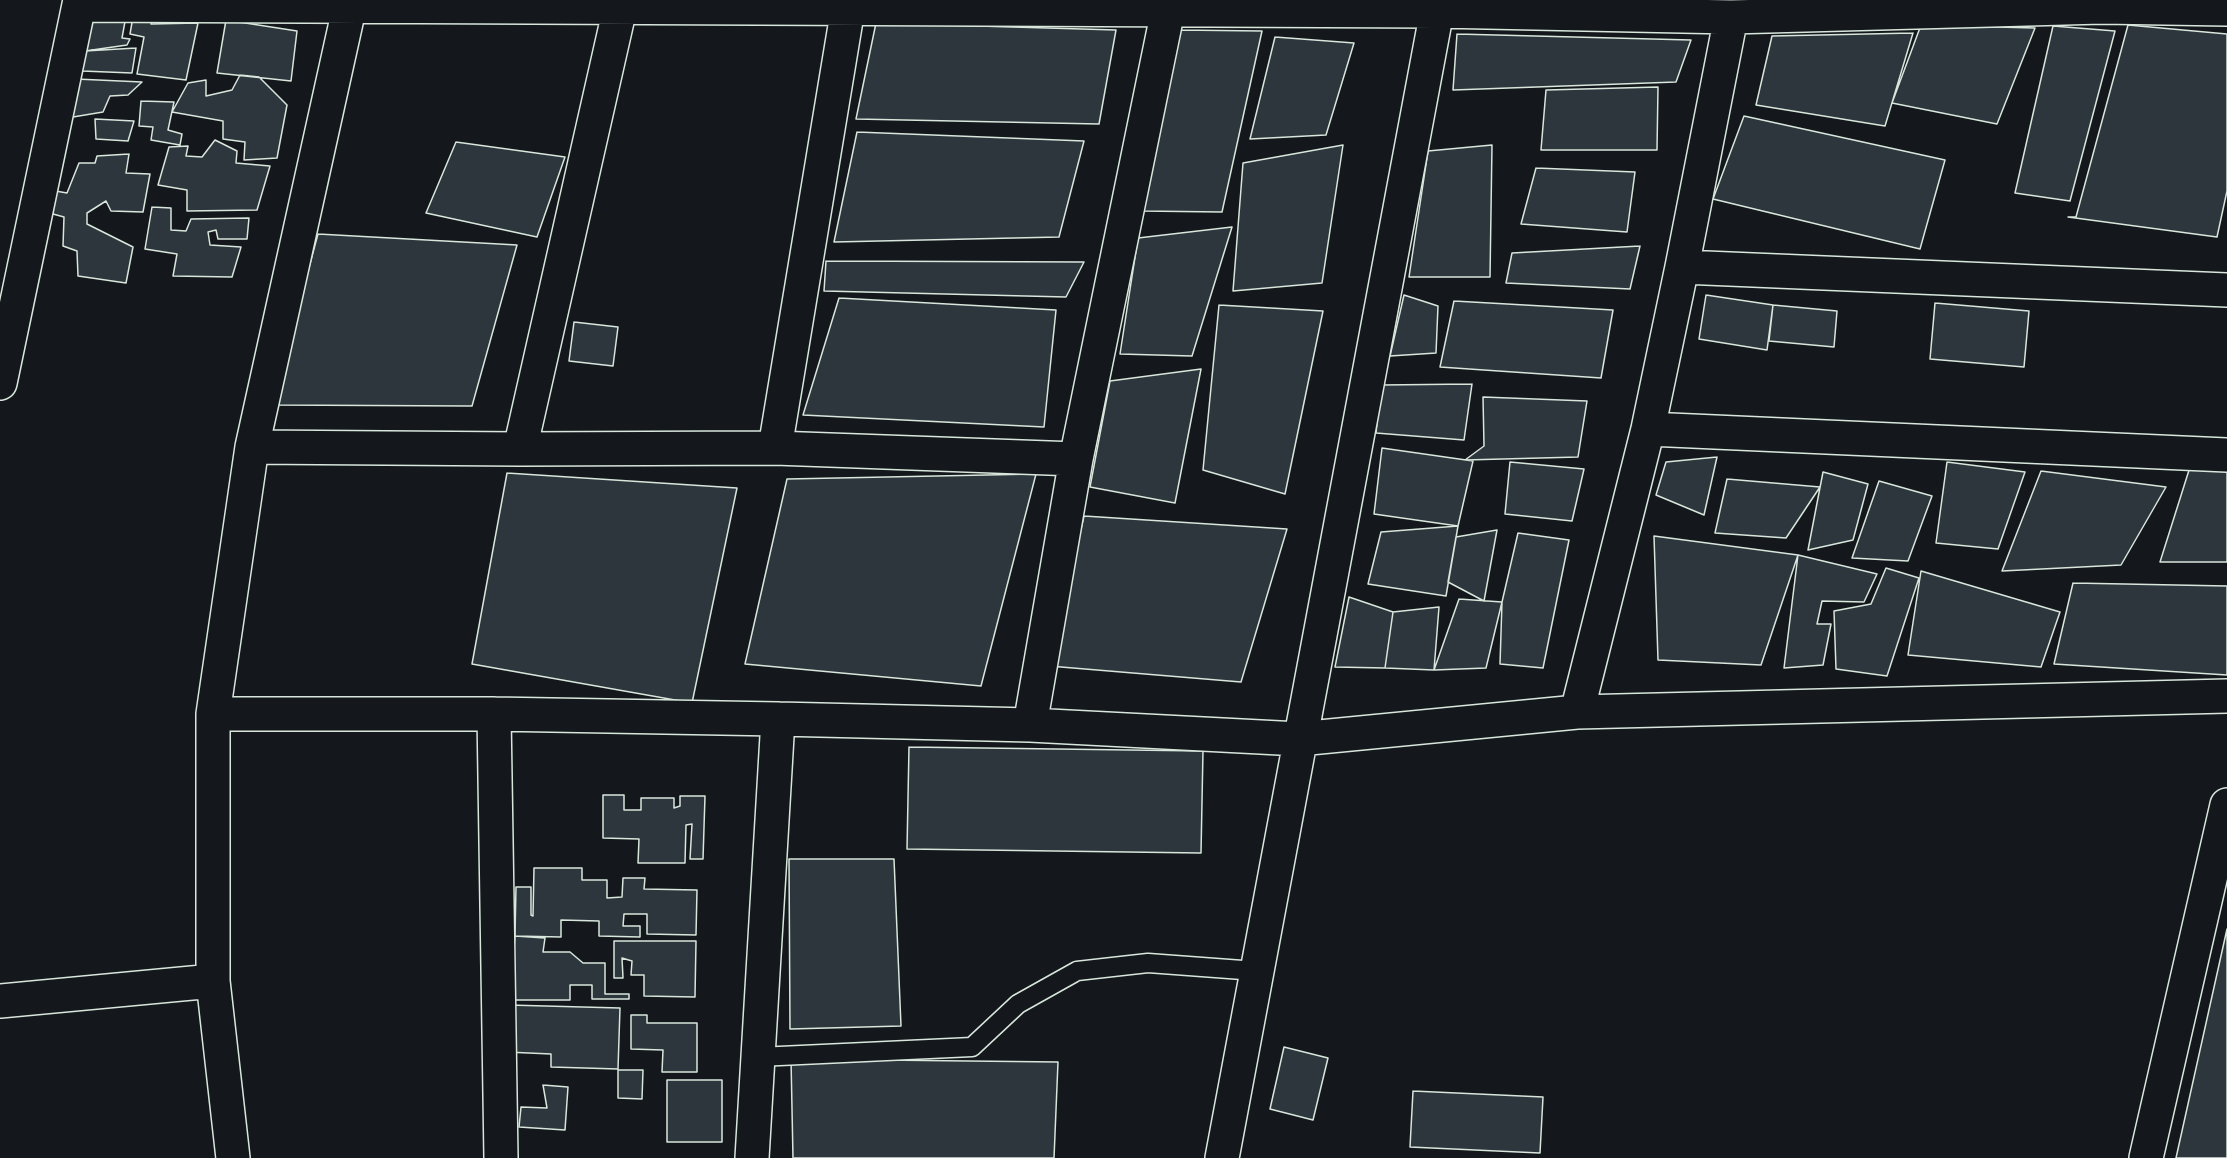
<!DOCTYPE html>
<html>
<head>
<meta charset="utf-8">
<style>
	body { margin:0 }
	canvas { display:block; background:#14181c }
</style>
</head>
<body>
<canvas width="2227" height="1158"></canvas>
<script>
const ctx = document.querySelector('canvas').getContext('2d');
ctx.lineJoin = 'round';
function fill(path, color) { ctx.fillStyle = color; ctx.fill(path, 'evenodd'); }
const shape = rows => new Path2D(rows.map(r => 'M' + r).join(''));
function stroke(path, color, width, dash) { ctx.strokeStyle = color; ctx.lineWidth = width; ctx.lineCap = dash ? 'butt' : 'round'; ctx.setLineDash(dash || []); ctx.stroke(path); }
const building = shape([
	[128,5,122,38,130,39,127,45,85,51,91,10,128,5],
	[134,11,152,12,151,24,198,23,186,80,137,74,144,37,130,34,134,11],
	[226,20,297,31,291,81,217,73,226,20],
	[876,23,1116,30,1099,124,856,119,876,23],
	[1921,25,2035,28,1997,124,1892,103,1921,25],
	[2128,25,2227,34,2227,191,2217,237,2068,217,2076,217,2128,25],
	[2053,26,2115,31,2070,201,2015,193,2053,26],
	[1178,30,1262,31,1222,212,1141,211,1178,30],
	[1913,33,1885,126,1756,105,1772,36,1913,33],
	[1457,34,1691,40,1676,82,1453,90,1457,34],
	[1275,37,1354,43,1326,135,1250,139,1275,37],
	[136,48,132,73,82,71,85,51,136,48],
	[240,75,259,77,287,105,277,158,244,160,245,142,223,139,223,121,172,112,188,83,206,80,206,96,232,90,240,75],
	[76,79,142,82,128,95,110,96,103,112,67,118,76,79],
	[1658,87,1657,150,1541,150,1546,90,1658,87],
	[141,101,174,102,168,130,182,134,180,145,151,140,153,127,139,126,141,101],
	[1744,116,1945,160,1920,249,1713,199,1744,116],
	[95,119,134,121,128,141,96,139,95,119],
	[857,132,1084,141,1059,237,834,242,857,132],
	[215,140,237,151,236,163,270,166,257,210,187,211,187,190,158,185,169,147,188,146,186,156,202,157,215,140],
	[456,142,565,157,537,237,426,213,456,142],
	[1343,145,1322,283,1233,291,1243,163,1343,145],
	[1492,145,1490,277,1409,277,1428,151,1492,145],
	[129,154,126,173,150,174,143,212,111,211,106,201,87,213,87,224,133,247,126,283,78,276,77,251,63,246,64,217,53,214,50,190,67,193,79,163,95,163,97,156,129,154],
	[1536,168,1635,172,1627,232,1521,224,1536,168],
	[152,207,171,208,171,230,186,231,191,219,249,218,247,239,218,239,216,230,208,232,210,245,241,247,232,277,173,276,177,254,145,249,152,207],
	[1232,227,1192,356,1120,354,1138,238,1232,227],
	[318,234,517,245,472,406,272,405,318,234],
	[1640,246,1630,289,1506,283,1512,253,1640,246],
	[826,261,1084,262,1066,297,824,291,826,261],
	[1404,295,1438,306,1436,353,1390,356,1404,295],
	[1706,295,1773,305,1767,350,1699,339,1706,295],
	[839,298,1056,310,1044,427,803,415,839,298],
	[1454,301,1613,310,1601,378,1440,367,1454,301],
	[1935,303,2029,311,2024,367,1930,359,1935,303],
	[1219,305,1323,311,1285,494,1203,470,1219,305],
	[1773,305,1837,311,1834,347,1769,341,1773,305],
	[574,322,618,327,613,366,569,361,574,322],
	[1201,369,1175,503,1090,487,1110,381,1201,369],
	[1472,384,1464,440,1376,433,1381,385,1472,384],
	[1483,397,1587,401,1578,457,1465,460,1484,446,1483,397],
	[1382,448,1473,461,1458,526,1374,514,1382,448],
	[1717,457,1704,515,1656,495,1666,462,1717,457],
	[1510,462,1584,469,1572,521,1505,514,1510,462],
	[1947,462,2025,472,1998,549,1936,543,1947,462],
	[2190,467,2227,469,2227,562,2160,562,2190,467],
	[2041,471,2166,487,2121,565,2002,571,2041,471],
	[1823,472,1868,484,1853,540,1808,550,1823,472],
	[507,473,737,488,692,703,472,664,507,473],
	[1036,474,981,686,745,664,787,479,1036,474],
	[1727,479,1820,487,1786,538,1715,533,1727,479],
	[1879,481,1932,496,1908,561,1852,558,1879,481],
	[1084,516,1287,529,1241,682,1049,666,1084,516],
	[1458,526,1446,596,1368,584,1381,532,1458,526],
	[1497,530,1484,601,1448,582,1456,537,1497,530],
	[1518,533,1569,540,1543,668,1500,664,1502,602,1518,533],
	[1654,536,1798,555,1761,665,1658,660,1654,536],
	[1798,555,1877,574,1864,602,1822,601,1817,624,1831,624,1823,665,1784,668,1798,555],
	[1886,568,1919,578,1887,676,1836,669,1834,611,1871,604,1886,568],
	[1921,571,2060,612,2041,667,1908,655,1921,571],
	[2073,583,2227,586,2227,675,2054,664,2073,583],
	[1349,597,1393,612,1385,668,1335,667,1349,597],
	[1459,599,1502,602,1486,668,1434,670,1459,599],
	[1439,607,1434,670,1385,668,1393,612,1439,607],
	[909,747,1203,751,1201,853,907,849,909,747],
	[603,795,624,795,624,810,641,810,641,798,674,798,674,808,680,806,680,796,705,796,703,859,690,859,692,824,686,825,685,863,638,863,639,839,603,838,603,795],
	[789,859,894,859,901,1026,790,1029,789,859],
	[534,868,582,868,582,880,607,880,607,898,622,897,623,878,645,878,644,889,697,890,696,935,647,934,647,914,624,914,623,926,640,926,640,937,599,936,599,921,561,920,561,937,515,936,516,887,531,887,531,915,533,916,534,868],
	[2227,929,2227,1158,2176,1158,2227,929],
	[515,936,545,938,543,952,570,952,583,963,605,963,605,994,629,994,629,999,592,999,592,985,570,985,570,1000,510,1000,515,936],
	[614,941,696,941,695,997,644,996,644,975,631,975,632,961,622,958,623,978,614,978,614,941],
	[508,1005,620,1008,618,1069,551,1067,551,1054,506,1052,508,1005],
	[631,1015,647,1015,647,1023,697,1023,697,1072,662,1072,663,1050,631,1049,631,1015],
	[1284,1047,1328,1058,1313,1120,1270,1109,1284,1047],
	[791,1059,1058,1062,1054,1158,793,1158,791,1059],
	[618,1070,643,1070,642,1099,618,1098,618,1070],
	[667,1080,722,1080,722,1142,667,1142,667,1080],
	[543,1085,568,1087,565,1130,519,1127,521,1107,547,1108,543,1085],
	[1413,1091,1543,1097,1540,1153,1410,1147,1413,1091]
]);
fill(building, '#2c363c');
stroke(building, '#d8e6dc', 1.5);
const lane = shape([
	[758,1057,972,1047,1018,1004,1077,971,1148,963,1256,971]
]);
const street = shape([
	[79,5,1437,11,1731,17,2102,7,2227,9],
	[1682,267,2227,290],
	[0,383,80,0],
	[1648,429,2227,455],
	[252,447,520,449,775,448,1076,459],
	[775,448,848,8],
	[520,449,620,8],
	[1577,712,1648,429,1682,267,1731,17],
	[213,714,494,714,778,719,1030,725,1299,739,1577,712,2227,696],
	[494,714,501,1158],
	[1030,725,1076,459,1168,10],
	[0,1001,213,981],
	[233,1158,213,981,213,714,252,447,351,0],
	[752,1158,778,719],
	[1222,1158,1439,0],
	[2146,1158,2227,805]
]);
stroke(lane, '#d8e6dc', 21);
stroke(street, '#d8e6dc', 36);
stroke(lane, '#14181c', 18);
stroke(street, '#14181c', 33);
</script>
</body>
</html>
